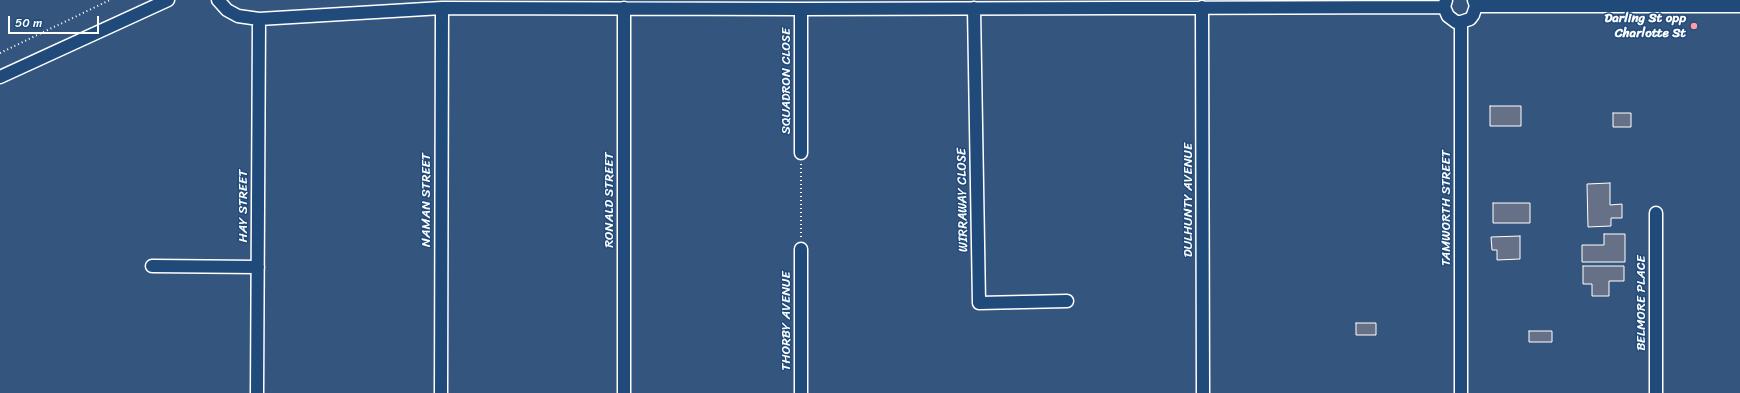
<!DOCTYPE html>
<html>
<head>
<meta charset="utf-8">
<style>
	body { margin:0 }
	#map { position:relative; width:1740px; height:393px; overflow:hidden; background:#34557e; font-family:Sriracha,sans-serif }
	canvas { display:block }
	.scale { position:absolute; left:8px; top:16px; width:91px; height:18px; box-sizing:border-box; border:2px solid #fff; border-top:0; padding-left:5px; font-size:12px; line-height:14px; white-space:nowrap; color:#fff; -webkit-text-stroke:3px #1f4a7a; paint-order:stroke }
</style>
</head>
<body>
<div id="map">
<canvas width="1740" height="393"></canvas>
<div class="scale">50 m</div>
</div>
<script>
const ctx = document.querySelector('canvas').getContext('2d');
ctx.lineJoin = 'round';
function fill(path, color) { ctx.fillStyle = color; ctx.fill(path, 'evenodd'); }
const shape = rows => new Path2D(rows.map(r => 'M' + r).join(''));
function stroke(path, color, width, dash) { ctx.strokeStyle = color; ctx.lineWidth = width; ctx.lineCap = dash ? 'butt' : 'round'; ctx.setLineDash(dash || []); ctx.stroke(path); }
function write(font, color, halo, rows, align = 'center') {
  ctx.font = font + ' Sriracha,sans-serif'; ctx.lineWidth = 3; ctx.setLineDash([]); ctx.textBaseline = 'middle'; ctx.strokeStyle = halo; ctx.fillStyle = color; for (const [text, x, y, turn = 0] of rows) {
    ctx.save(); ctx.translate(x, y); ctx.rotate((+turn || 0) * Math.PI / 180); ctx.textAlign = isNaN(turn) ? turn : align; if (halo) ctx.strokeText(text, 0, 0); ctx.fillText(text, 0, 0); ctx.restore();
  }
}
const building = shape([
	[1490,106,1521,106,1521,126,1490,126,1490,106],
	[1613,113,1631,113,1631,127,1613,127,1613,113],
	[1610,183,1610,205,1622,204,1622,218,1611,218,1611,226,1588,227,1587,184,1610,183],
	[1493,203,1530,203,1530,223,1493,223,1493,203],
	[1604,234,1625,234,1625,262,1582,262,1582,245,1604,245,1604,234],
	[1520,236,1520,259,1497,260,1497,250,1492,250,1491,237,1520,236],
	[1583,266,1624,266,1624,281,1609,281,1609,296,1592,296,1592,284,1583,284,1583,266],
	[1356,323,1376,323,1376,335,1356,335,1356,323],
	[1529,331,1552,331,1552,342,1529,342,1529,331]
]);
fill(building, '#667086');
stroke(building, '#fff', 1);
const minor = shape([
	[218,0,227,10,238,16,259,19,442,8,801,9,1444,7],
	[1446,0,1444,7,1448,16,1456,22,1461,22,1470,19,1473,15,1476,6,1474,0],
	[1476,6,1740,6],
	[1202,7,1203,393],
	[974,8,979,303,1067,301],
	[801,9,801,153],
	[1461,22,1461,393],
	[0,77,168,0],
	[1656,213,1656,393],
	[801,249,801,393],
	[152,266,258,267],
	[257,393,259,19],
	[441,393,442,8],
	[624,393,624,8]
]);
stroke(minor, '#fff', 15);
stroke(shape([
	[0,53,110,0],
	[801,237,801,164]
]), '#fff', 2, [1, 3]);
stroke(minor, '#1f4a7a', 12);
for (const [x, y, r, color] of [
	[1694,26,4,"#ff9aa2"]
]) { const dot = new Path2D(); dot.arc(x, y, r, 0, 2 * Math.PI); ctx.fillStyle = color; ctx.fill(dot); stroke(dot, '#1f4a7a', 1.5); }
write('bold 13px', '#fff', '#1f4a7a', [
	["Darling St opp",1686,19],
	["Charlotte St",1686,34]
], 'right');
write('13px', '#fff', '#1f4a7a', [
	["SQUADRON CLOSE",787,81,-90],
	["NAMAN STREET",427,200,-90],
	["RONALD STREET",610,200,-90],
	["WIRRAWAY CLOSE",963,200,-91],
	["DULHUNTY AVENUE",1189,200,-90],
	["HAY STREET",244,206,-90],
	["TAMWORTH STREET",1447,208,-90],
	["BELMORE PLACE",1642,303,-90],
	["THORBY AVENUE",787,321,-90]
]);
</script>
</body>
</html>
